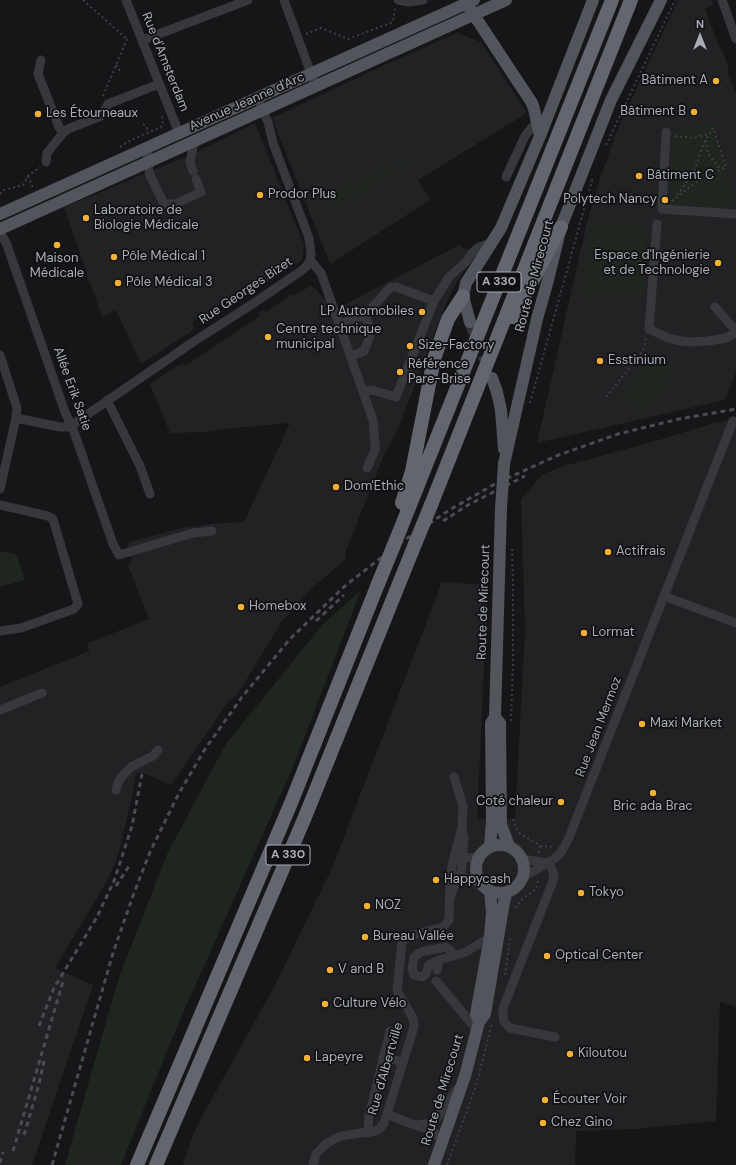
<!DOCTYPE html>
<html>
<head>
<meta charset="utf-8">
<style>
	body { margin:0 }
	#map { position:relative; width:736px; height:1165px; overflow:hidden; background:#161618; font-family:"DM Sans",sans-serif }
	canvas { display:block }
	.north { position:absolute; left:680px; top:16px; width:40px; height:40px; -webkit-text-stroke:3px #111113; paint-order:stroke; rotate:0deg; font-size:11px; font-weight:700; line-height:16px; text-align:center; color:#a8adb8 }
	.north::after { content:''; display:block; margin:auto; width:14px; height:18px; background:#a8adb8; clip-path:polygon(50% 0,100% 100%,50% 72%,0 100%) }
</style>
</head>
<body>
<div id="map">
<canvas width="736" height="1165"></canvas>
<div class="north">N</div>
</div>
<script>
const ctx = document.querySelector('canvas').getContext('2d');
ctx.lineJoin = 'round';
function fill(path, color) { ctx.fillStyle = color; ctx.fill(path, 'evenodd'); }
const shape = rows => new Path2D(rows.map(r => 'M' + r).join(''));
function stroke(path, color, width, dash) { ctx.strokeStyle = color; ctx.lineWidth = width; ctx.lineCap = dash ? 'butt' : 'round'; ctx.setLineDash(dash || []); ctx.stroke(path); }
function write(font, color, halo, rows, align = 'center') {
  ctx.font = font + ' "DM Sans",sans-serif'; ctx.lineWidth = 3.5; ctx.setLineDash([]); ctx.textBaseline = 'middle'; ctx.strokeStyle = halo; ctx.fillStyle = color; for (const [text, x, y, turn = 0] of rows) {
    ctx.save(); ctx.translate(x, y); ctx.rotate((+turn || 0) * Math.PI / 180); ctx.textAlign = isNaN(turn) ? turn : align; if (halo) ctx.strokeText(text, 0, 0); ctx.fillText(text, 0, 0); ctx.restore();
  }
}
fill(shape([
	[678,0,712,0,713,4,705,9,720,49,722,49,729,69,727,70,735,92,736,92,736,372,725,400,537,443,587,222,600,179,618,128],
	[457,33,481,42,527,113,418,180,430,200,330,264,272,118,385,65],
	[255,123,304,245,302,260,259,288,256,284,230,298,192,322,195,329,141,364,116,310,109,313,109,314,102,317,64,207,197,152],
	[459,245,475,255,457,282,446,303,398,429,384,455,345,553,347,558,311,589,282,621,239,692,235,697,229,701,171,785,146,774,136,773,133,792,120,848,114,866,103,888,55,968,93,985,32,1165,0,1165,0,687,89,651,88,643,149,619,128,565,132,558,127,543,177,529,209,524,244,522,290,423,232,428,205,432,170,433,150,384,182,363,185,366,260,316,258,313,264,309,266,312,292,294,294,296,310,286,316,289,327,302,338,308],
	[736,420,736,1007,720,1002,716,1121,635,1129,576,1131,575,1165,183,1165,192,1137,200,1120,275,985,332,868,442,582,488,585,477,819,515,819,525,631,521,499,543,474,564,466,662,439,711,424,714,422]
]), '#222225');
fill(shape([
	[710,123,736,197,736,205,714,207,669,205,674,131],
	[405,159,407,162,336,209,328,195],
	[589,223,647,227,642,298,584,294],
	[656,352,677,369,644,411,623,395],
	[0,551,16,554,25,580,0,587],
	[361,590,293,767,178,1024,121,1165,65,1165,119,977,168,852,226,744,322,625]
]), '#1e261f');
stroke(shape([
	[470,322,489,369]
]), '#333438', 12, [12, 6]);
stroke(shape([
	[83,0,127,39],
	[306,34,321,28,348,39,393,22,395,9],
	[116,65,119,70,123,69],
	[103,96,127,39],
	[143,124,146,126,148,130],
	[675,136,693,138,708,134],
	[706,140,708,154,720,169],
	[606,145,675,0],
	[120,147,131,140,161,127,163,124,162,116],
	[28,176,33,188],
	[0,194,4,190,23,185,28,176,40,167],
	[677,195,693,174,704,143,713,128],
	[672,201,695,183,726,167,713,128],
	[606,397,643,351,646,338],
	[530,403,593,177],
	[511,721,513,662,513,587,512,547],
	[513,819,515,826,520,834,538,844,540,846,539,853],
	[540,846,555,847],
	[515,908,522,899,536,889,538,880],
	[505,975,510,938],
	[447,1165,476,1086,492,1023]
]), '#3d3f44', 2, [2, 3]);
stroke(shape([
	[126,0,179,133],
	[284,0,313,79],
	[398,0,409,2,423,0],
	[722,0,736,39],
	[143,40,248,0],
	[41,60,38,74,59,127,63,133],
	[666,132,662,209,736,214],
	[148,147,147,162,150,175,164,204,175,204,201,192,196,179],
	[46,162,47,153,63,133,68,129,101,116,108,104,159,84],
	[193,171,190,163,194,141],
	[506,177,525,136,537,121],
	[657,224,649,329,668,338,681,341,693,342,708,341,726,338,736,333],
	[0,232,7,245,65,412,73,429,113,544,119,555,193,533,212,531],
	[310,260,321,273,373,420,375,443,375,450,367,468],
	[434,301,449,277,466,262,472,253,479,247,491,243],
	[715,307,736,331],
	[339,324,365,315,370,328,369,339,364,351,351,356],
	[0,355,17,408,16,418,0,489],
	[363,391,372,390,396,397,434,301,396,287,390,288,365,315],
	[107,400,140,466,150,494],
	[16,418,60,427,67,427,72,425,193,342,254,303,301,271,307,266,310,260,311,254,309,238,273,143,268,122,260,104],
	[0,505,48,516,53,519,78,604,74,609,21,628,0,631],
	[664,596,736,623],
	[0,710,42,693],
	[116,790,118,783,122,776,131,767,153,756,158,750],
	[458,859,463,857,474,858,481,854],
	[522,859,549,863],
	[549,863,554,874,553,881,503,1008,503,1017,504,1022,510,1028,555,1037],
	[458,875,461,878,473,879,481,885],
	[524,877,554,859,560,854,568,840,733,421],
	[451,895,456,882,461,878,464,839,462,828,463,806,454,777],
	[439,960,429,965,426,974,422,977,414,975,412,969,414,957,421,952,446,947,451,951,453,956],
	[437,970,439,960,466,952,490,937],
	[436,981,477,1030],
	[383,1057,403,1062],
	[387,1114,409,1123,433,1131,443,1141],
	[418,1125,429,1123,437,1118,457,1089],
	[368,1133,369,1116,390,1031],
	[313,1165,316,1154,327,1143,341,1136,375,1131,379,1129,384,1123,414,1027,413,1018,397,991,402,942,409,936,443,927,449,920,450,877,453,861,462,828]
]), '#37383d', 9);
stroke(shape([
	[470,9,532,103,534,109,540,136],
	[0,214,474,0],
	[0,229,506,0],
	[470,322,463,296,466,283,501,228,540,136,593,0],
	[492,378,497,392,501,410,504,449],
	[504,464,537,319,548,280,561,227,611,100,661,0],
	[495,717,500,723,501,825,509,846],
	'476 869a24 24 0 1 1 48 0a24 24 0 1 1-48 0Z',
	[490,847,492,821,491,723,495,717,501,508],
	[479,1022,476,1014,490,937,492,913,490,891],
	[434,1165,465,1076,479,1022,485,1014,503,908,506,893]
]), '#53555c', 12);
stroke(shape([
	[513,317,561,227],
	[402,503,412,471,434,359,448,319,463,296],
	[431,505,631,0],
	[396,540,612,0],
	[137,1165,291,803,378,584],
	[156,1165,305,817,415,544]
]), '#63666e', 14);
stroke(shape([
	[443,521,468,505,525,476],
	[316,621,344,595],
	[116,886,129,866],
	[39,1026,54,988,97,917,114,881,132,826,142,774],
	[24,1135,39,1084,44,1061],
	[13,1151,64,978],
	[0,1163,3,1152],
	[52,1165,113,953,134,893,150,852,179,793,205,749,242,697,290,639,346,585,400,543,451,509,493,485,556,456,618,434,679,419,736,409]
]), '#4a4c52', 3, [5, 4]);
stroke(shape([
	[501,508,504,464]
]), '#53555c', 12);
stroke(shape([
	[415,544,431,505],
	[378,584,396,540]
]), '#63666e', 14);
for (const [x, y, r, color] of [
	[716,81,4,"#f2b134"],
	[694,112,4,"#f2b134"],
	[38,114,4,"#f2b134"],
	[639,176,4,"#f2b134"],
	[260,195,4,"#f2b134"],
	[665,200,4,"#f2b134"],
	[86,218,4,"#f2b134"],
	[57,245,4,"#f2b134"],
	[114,257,4,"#f2b134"],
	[718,263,4,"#f2b134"],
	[118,283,4,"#f2b134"],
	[422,312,4,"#f2b134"],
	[268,337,4,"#f2b134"],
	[410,346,4,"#f2b134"],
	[600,361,4,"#f2b134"],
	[400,372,4,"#f2b134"],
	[336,487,4,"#f2b134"],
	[608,552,4,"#f2b134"],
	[241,607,4,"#f2b134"],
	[584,633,4,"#f2b134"],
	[642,724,4,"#f2b134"],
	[653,793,4,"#f2b134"],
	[561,802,4,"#f2b134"],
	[436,880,4,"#f2b134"],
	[581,893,4,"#f2b134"],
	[367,906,4,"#f2b134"],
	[365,937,4,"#f2b134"],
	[547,956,4,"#f2b134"],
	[330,970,4,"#f2b134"],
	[325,1004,4,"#f2b134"],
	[570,1054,4,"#f2b134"],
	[307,1058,4,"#f2b134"],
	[545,1100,4,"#f2b134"],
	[543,1123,4,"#f2b134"]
]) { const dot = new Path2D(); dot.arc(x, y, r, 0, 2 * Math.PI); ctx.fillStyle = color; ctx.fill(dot); stroke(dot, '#111113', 1.5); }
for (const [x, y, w] of [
	[499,282,44],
	[288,855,44]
]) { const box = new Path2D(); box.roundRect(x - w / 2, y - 10, w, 20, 3); ctx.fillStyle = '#111113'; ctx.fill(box); stroke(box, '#a8adb8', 1); }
write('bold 12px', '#a8adb8', null, [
	["A 330",499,282],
	["A 330",288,855]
]);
write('13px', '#a8adb8', '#111113', [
	["Rue d'Amsterdam",165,62,68],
	["Avenue Jeanne d'Arc",247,102,-24],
	["Route de Mirecourt",535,276,-75],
	["Rue Georges Bizet",246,291,-34],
	["Allée Erik Satie",72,389,70],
	["Route de Mirecourt",484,602,-88],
	["Rue Jean Mermoz",599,727,-69],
	["Rue d'Albertville",386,1069,-74],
	["Route de Mirecourt",443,1090,-73]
]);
write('13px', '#a8adb8', '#111113', [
	["Bâtiment A",708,81,"right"],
	["Bâtiment B",686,112,"right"],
	["Les Étourneaux",46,114],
	["Bâtiment C",647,176],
	["Prodor Plus",268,195],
	["Polytech Nancy",657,200,"right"],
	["Laboratoire de",94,211],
	["Biologie Médicale",94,226],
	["Espace d'Ingénierie",710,256,"right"],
	["et de Technologie",710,271,"right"],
	["Pôle Médical 1",122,257],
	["Maison",57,259,"center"],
	["Médicale",57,274,"center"],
	["Pôle Médical 3",126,283],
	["LP Automobiles",414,312,"right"],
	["Centre technique",276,330],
	["municipal",276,345],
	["Size-Factory",418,346],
	["Esstinium",608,361],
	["Référence",408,365],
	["Pare-Brise",408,380],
	["Dom'Ethic",344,487],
	["Actifrais",616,552],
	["Homebox",249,607],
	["Lormat",592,633],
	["Maxi Market",650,724],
	["Coté chaleur",553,802,"right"],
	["Bric ada Brac",653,807,"center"],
	["Happycash",444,880],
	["Tokyo",589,893],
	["NOZ",375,906],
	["Bureau Vallée",373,937],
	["Optical Center",555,956],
	["V and B",338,970],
	["Culture Vélo",333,1004],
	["Kiloutou",578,1054],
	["Lapeyre",315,1058],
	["Écouter Voir",553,1100],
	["Chez Gino",551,1123]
], 'left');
</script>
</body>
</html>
